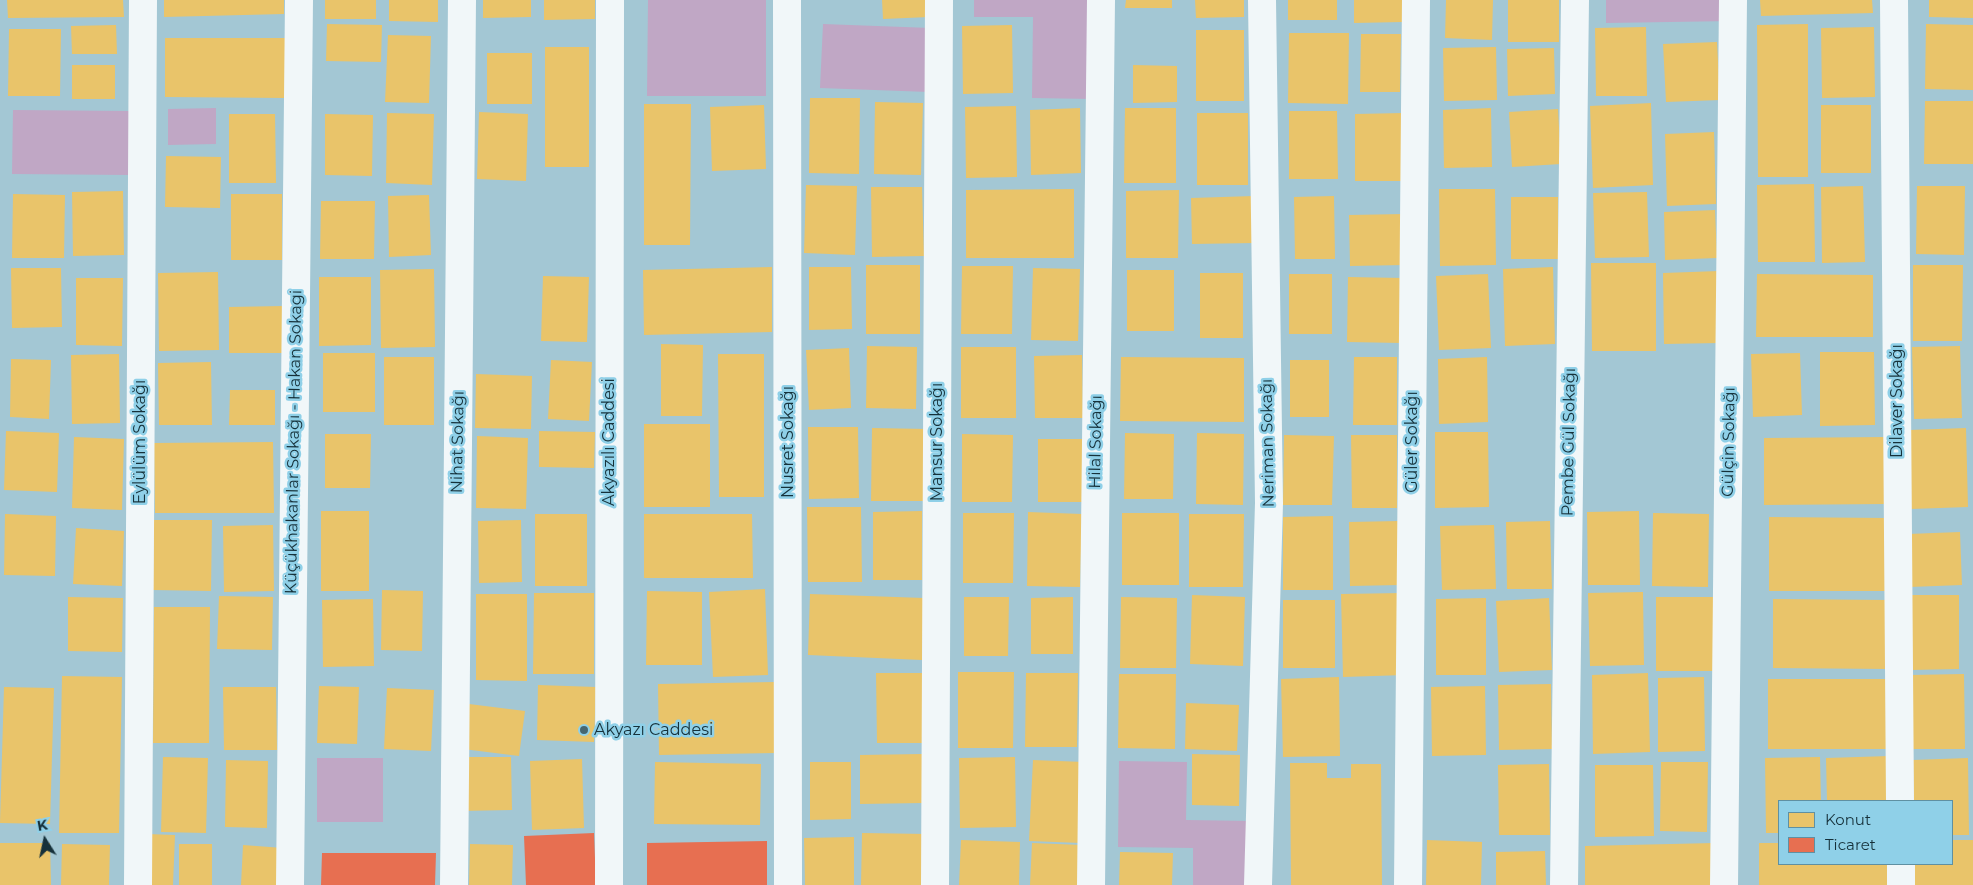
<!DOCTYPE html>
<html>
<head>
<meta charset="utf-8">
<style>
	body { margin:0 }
	#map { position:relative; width:1973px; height:885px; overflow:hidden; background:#a3c7d4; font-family:Montserrat,sans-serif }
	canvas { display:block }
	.legend { position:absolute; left:1778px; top:800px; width:175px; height:65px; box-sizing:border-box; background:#8fd0e8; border:1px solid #5f90a2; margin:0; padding:6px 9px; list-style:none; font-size:15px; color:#16313a }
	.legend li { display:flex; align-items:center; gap:10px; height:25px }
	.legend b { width:25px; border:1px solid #5f90a2 }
	.north { position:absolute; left:20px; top:815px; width:50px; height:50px; -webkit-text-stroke:4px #8fd0e8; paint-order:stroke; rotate:350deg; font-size:14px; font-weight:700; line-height:20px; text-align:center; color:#16313a }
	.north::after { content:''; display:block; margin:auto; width:18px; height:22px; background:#16313a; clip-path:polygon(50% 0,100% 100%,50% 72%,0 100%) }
</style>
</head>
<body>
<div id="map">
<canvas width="1973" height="885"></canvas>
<ul class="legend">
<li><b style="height:14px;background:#e9c46a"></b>Konut</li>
<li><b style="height:14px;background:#e76f51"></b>Ticaret</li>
</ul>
<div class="north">K</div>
</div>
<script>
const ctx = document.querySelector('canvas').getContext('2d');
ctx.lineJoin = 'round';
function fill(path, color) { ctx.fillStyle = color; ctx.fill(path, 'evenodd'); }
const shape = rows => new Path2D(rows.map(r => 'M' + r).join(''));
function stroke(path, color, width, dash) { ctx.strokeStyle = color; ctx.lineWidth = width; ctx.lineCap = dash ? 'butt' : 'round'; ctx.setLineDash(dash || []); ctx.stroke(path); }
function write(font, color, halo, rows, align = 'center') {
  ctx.font = font + ' Montserrat,sans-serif'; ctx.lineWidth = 5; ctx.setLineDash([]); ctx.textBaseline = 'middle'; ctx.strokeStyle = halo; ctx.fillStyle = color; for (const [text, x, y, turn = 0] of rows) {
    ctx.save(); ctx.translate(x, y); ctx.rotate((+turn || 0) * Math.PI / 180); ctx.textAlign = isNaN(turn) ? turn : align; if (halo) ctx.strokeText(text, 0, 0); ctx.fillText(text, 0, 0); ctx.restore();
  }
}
fill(shape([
	[648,0,766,0,766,96,647,96],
	[974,0,1093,0,1092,99,1032,98,1033,17,974,17],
	[1606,0,1733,0,1733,21,1606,23],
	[823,24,931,28,929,92,820,88],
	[216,108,216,144,168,145,168,109],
	[13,110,131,111,130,175,12,174],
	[317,758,383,758,383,822,317,822],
	[1119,761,1187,762,1186,820,1253,821,1252,885,1193,885,1193,848,1118,847]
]), '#c0a7c5');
fill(shape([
	[7,0,123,0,124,17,8,18],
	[164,0,284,0,284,14,164,17],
	[325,0,376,0,376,19,325,19],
	[389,0,438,0,438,22,389,21],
	[483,0,531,0,531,17,483,18],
	[544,0,595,0,595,19,544,20],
	[882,0,928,0,929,17,883,19],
	[1126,0,1172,0,1172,8,1125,8],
	[1195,0,1244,0,1244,17,1196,18],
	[1288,0,1337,0,1337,20,1288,20],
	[1354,0,1402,0,1403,22,1354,23],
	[1446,0,1493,0,1492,40,1445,38],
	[1508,0,1559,0,1559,42,1508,42],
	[1760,0,1872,0,1873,13,1761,16],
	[1929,0,1973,0,1973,18,1929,17],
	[327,24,382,25,381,62,326,61],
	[1808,24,1808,177,1758,177,1757,25],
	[1926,24,1973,25,1973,90,1925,89],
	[116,25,117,54,72,54,71,26],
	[1012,25,1013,93,963,94,962,26],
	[1646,27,1647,96,1596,96,1595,28],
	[1874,27,1875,97,1822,98,1821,28],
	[9,29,61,29,60,96,8,96],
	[1196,30,1244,30,1244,101,1196,101],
	[1289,33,1349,33,1348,104,1288,103],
	[1361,34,1401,34,1400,92,1360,92],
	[388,35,431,36,429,103,385,102],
	[165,38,286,38,286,98,165,97],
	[1717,42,1720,100,1666,102,1663,44],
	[545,47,589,47,589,167,545,167],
	[1496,47,1497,100,1444,101,1443,48],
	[1554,48,1555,94,1508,96,1507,49],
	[487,53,532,53,532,104,487,104],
	[72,65,115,65,115,99,72,99],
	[1133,65,1177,66,1177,102,1133,103],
	[810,98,860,98,859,174,809,173],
	[1925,101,1973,101,1973,164,1924,164],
	[875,102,923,103,921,175,874,174],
	[1651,103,1653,185,1593,188,1590,106],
	[644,104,691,104,690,245,644,245],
	[764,105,766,169,712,171,710,107],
	[1821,105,1871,105,1871,173,1821,173],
	[1016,106,1017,177,966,178,965,107],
	[1080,108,1081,173,1031,175,1030,110],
	[1125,108,1176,108,1176,183,1124,183],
	[1491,108,1492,167,1444,168,1443,110],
	[1558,109,1561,164,1512,167,1509,112],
	[1289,111,1337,111,1338,179,1289,179],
	[479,112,528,114,526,181,477,179],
	[387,113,434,114,432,185,386,183],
	[1197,113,1248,113,1248,185,1197,185],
	[1404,113,1404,181,1355,181,1355,114],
	[229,114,275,114,276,183,229,183],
	[325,114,373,115,372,176,325,175],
	[1714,132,1716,204,1667,206,1665,134],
	[166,156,221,157,220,208,165,207],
	[1814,184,1815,262,1758,262,1757,185],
	[806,185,857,186,855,255,804,253],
	[1863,186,1865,262,1822,263,1821,187],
	[1917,186,1965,186,1964,255,1916,254],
	[871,187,922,187,924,256,872,257],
	[1074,189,1074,258,966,258,966,190],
	[1439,189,1495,189,1496,265,1440,266],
	[1179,190,1178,258,1126,258,1126,191],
	[123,191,124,255,73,256,72,192],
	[1647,192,1649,257,1595,258,1593,193],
	[13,194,65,195,64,258,12,258],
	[231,194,282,194,282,260,231,260],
	[429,195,431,255,389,257,388,196],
	[1254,196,1255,243,1192,244,1191,198],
	[1334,196,1335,259,1295,259,1294,197],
	[1511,197,1558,197,1558,259,1511,259],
	[321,201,375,201,374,259,320,259],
	[1715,210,1717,258,1665,260,1664,212],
	[1405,214,1405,265,1350,266,1349,215],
	[1591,263,1656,263,1656,351,1592,351],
	[866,265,920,265,920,334,866,334],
	[1913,265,1963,265,1962,341,1913,341],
	[962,266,1013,266,1012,334,961,334],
	[772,267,772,332,644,335,643,270],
	[809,267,851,267,852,329,809,330],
	[1553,267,1555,344,1505,346,1503,269],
	[11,268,61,268,62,327,12,328],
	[1033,268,1080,269,1078,341,1031,340],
	[434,269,435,347,381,348,380,270],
	[1127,270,1174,270,1174,331,1127,331],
	[1719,271,1720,343,1664,344,1663,273],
	[218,272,219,350,159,351,158,273],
	[1200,273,1243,273,1243,338,1200,338],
	[1289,274,1332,274,1332,334,1289,334],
	[1488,274,1491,348,1439,350,1436,276],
	[1757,274,1873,275,1873,337,1756,337],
	[543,276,589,277,587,342,541,341],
	[319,277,371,277,371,345,319,346],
	[1348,277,1403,278,1402,343,1347,342],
	[76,278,123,278,122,346,76,345],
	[283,306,283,353,229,353,229,307],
	[661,344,703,345,702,416,661,416],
	[867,346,917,347,916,409,866,408],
	[1960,346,1962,418,1914,419,1912,347],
	[961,347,1016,347,1016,418,961,418],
	[849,348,851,408,809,410,806,350],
	[1820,352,1874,352,1875,425,1820,426],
	[323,353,375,353,375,412,323,412],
	[1800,353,1802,415,1753,417,1751,354],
	[119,354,120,423,72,424,71,355],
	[718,354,764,354,764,497,719,497],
	[1082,355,1083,418,1035,418,1034,356],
	[384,357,434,357,434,425,384,425],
	[1121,357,1244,358,1244,422,1120,421],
	[1354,357,1397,357,1397,425,1353,425],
	[1487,357,1488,422,1439,424,1438,359],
	[11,359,51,360,49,419,10,417],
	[551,360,592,362,589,421,548,419],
	[1290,360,1329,360,1329,417,1290,417],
	[211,362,212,425,159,425,158,363],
	[476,374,532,376,531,429,475,428],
	[230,390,275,390,275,425,229,425],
	[644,424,710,424,710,507,644,507],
	[808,427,858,427,859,498,809,499],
	[872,428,928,429,927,501,871,501],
	[1966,428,1968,507,1911,509,1909,430],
	[6,431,59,433,57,492,4,490],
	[539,431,595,432,594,468,539,467],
	[1435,432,1488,432,1489,507,1435,508],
	[1125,433,1174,434,1173,499,1124,499],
	[1197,433,1244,434,1243,505,1196,504],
	[325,434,371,434,370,488,325,488],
	[962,434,1013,435,1012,502,962,502],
	[1284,435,1334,436,1332,505,1283,505],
	[1351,435,1397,435,1397,508,1352,508],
	[477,436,528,438,526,509,476,508],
	[74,437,124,439,122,510,72,508],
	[1888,437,1888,504,1764,505,1764,438],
	[1038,439,1083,439,1084,502,1038,502],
	[273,442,274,513,155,513,154,443],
	[807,507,861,507,862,582,808,582],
	[321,511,369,511,369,591,321,591],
	[922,511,922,580,873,580,873,512],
	[1639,511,1640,585,1588,585,1587,512],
	[1028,512,1082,514,1080,587,1027,586],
	[963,513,1014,513,1013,583,963,583],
	[1122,513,1179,513,1179,585,1122,585],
	[1653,513,1709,514,1708,587,1652,586],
	[5,514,56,516,55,576,4,575],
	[535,514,587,514,587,586,535,586],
	[644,514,752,514,753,578,644,578],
	[1189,514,1244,514,1243,587,1189,587],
	[1333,516,1333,590,1283,590,1283,517],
	[1769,517,1889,518,1889,591,1769,591],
	[154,520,212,520,211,591,153,590],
	[521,520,522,582,479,583,478,521],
	[1399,521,1400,585,1350,586,1349,522],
	[1550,521,1552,589,1507,589,1506,522],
	[273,525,274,591,224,592,223,526],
	[1494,525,1496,589,1442,590,1440,526],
	[76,528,124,531,122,586,73,584],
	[1960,532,1962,585,1910,587,1908,534],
	[765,589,768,675,713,677,709,592],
	[382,590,423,591,422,651,381,650],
	[647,591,702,592,702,665,646,665],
	[1643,592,1644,665,1590,666,1588,593],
	[534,593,594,593,594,674,533,674],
	[1403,593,1405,675,1343,677,1341,594],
	[476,594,527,594,527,681,476,680],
	[810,594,924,598,922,660,808,655],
	[1192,595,1245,597,1243,666,1190,664],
	[1910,595,1959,595,1959,669,1911,670],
	[219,596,273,597,272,650,217,649],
	[68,597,123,598,122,652,68,651],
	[964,597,1009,597,1008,656,964,656],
	[1073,597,1073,654,1031,654,1031,598],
	[1121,597,1177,598,1176,668,1120,668],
	[1656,597,1713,597,1713,671,1656,671],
	[1486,598,1486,675,1436,675,1436,599],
	[1549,598,1552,670,1499,672,1496,601],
	[373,599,374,666,323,667,322,600],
	[1773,599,1889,600,1889,669,1773,668],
	[1283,600,1335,600,1335,668,1283,668],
	[154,607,210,607,209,743,153,743],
	[958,672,1014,672,1013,748,958,748],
	[876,673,924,673,925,743,877,743],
	[1026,673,1078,673,1077,747,1025,747],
	[1648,673,1650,752,1593,754,1592,675],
	[1119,674,1176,674,1175,749,1118,748],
	[1964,674,1965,749,1911,749,1910,675],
	[62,676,122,677,119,833,59,833],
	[1339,677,1340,756,1283,757,1281,679],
	[1704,677,1705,751,1658,752,1658,678],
	[1768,679,1892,679,1892,749,1768,749],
	[775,682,776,753,659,755,658,684],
	[1551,684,1552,749,1499,750,1498,685],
	[538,685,596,687,594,742,537,740],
	[319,686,359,687,357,744,317,743],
	[1485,686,1486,755,1432,756,1431,687],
	[4,687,54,688,50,824,0,823],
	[223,687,276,687,277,750,224,750],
	[387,688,434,690,431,751,384,749],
	[1186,703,1239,705,1237,751,1185,749],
	[469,704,525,711,519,756,463,749],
	[922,754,923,803,860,804,860,755],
	[1192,754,1240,755,1239,806,1192,805],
	[1890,756,1891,801,1827,801,1826,758],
	[163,757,208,758,206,833,161,832],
	[459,757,511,757,512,810,459,811],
	[1015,757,1016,827,960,828,959,758],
	[1820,757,1821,801,1779,801,1779,833,1766,833,1765,758],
	[1968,758,1969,835,1952,835,1952,801,1914,801,1913,760],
	[582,759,584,828,532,830,530,761],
	[226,760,268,761,267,828,225,827],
	[1033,760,1084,762,1081,843,1029,841],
	[655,762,761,764,760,825,654,824],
	[810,762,851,762,851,819,810,820],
	[1661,762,1708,762,1707,832,1660,831],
	[1290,763,1327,763,1327,778,1351,778,1351,764,1381,764,1382,885,1291,885],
	[1549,764,1550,835,1499,835,1498,765],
	[1595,765,1653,765,1654,836,1595,837],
	[862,833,928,834,926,885,861,885],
	[147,834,175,835,173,885,145,885],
	[854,837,854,885,805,885,804,838],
	[961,840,1020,842,1019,885,959,885],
	[1427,840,1482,842,1481,885,1426,885],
	[1952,840,1973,840,1973,885,1915,885,1915,864,1952,864],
	[0,843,50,843,51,885,0,885],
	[1032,843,1082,845,1081,885,1030,885],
	[1714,843,1715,885,1585,885,1585,846],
	[1759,843,1779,843,1779,864,1893,864,1892,885,1759,885],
	[62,844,110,845,109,885,61,885],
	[179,844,212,844,212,885,179,885],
	[470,844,513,845,512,885,469,885],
	[243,845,283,848,281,885,241,885],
	[1545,851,1546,885,1496,885,1496,852],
	[1120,852,1173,853,1172,885,1119,885]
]), '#e9c46a');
fill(shape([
	[594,833,596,885,526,885,524,836],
	[767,841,767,885,647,885,647,843],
	[322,853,436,853,435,885,321,885]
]), '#e76f51');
stroke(shape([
	[787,0,788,885],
	[1894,0,1900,801],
	[1901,864,1901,885],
	[138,885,143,0],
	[290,885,299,0],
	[454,885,462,0],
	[609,885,610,0],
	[935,885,939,0],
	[1091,885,1101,0],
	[1258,885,1269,503,1262,0],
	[1408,885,1416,0],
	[1564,885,1575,0],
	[1724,885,1733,0]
]), '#f1f7f9', 28);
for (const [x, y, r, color] of [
	[584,730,5,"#476670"]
]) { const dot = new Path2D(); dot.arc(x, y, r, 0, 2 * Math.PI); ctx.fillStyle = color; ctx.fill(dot); stroke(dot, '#8fd0e8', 2); }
write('16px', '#16313a', '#8fd0e8', [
	["Dilaver Sokağı",1897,401,-90],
	["Eylülüm Sokağı",140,442,-90],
	["Küçükhakanlar Sokağı - Hakan Sokagi",294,442,-89],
	["Nihat Sokağı",458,442,-89],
	["Akyazılı Caddesi",609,442,-90],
	["Nusret Sokağı",788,442,-90],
	["Mansur Sokağı",937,442,-90],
	["Hilal Sokağı",1096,442,-89],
	["Güler Sokağı",1412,442,-90],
	["Pembe Gül Sokağı",1569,442,-89],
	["Gülçin Sokağı",1729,442,-89],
	["Neriman Sokağı",1268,443,-91]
]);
write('16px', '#16313a', '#8fd0e8', [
	["Akyazı Caddesi",594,730]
], 'left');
</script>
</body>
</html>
